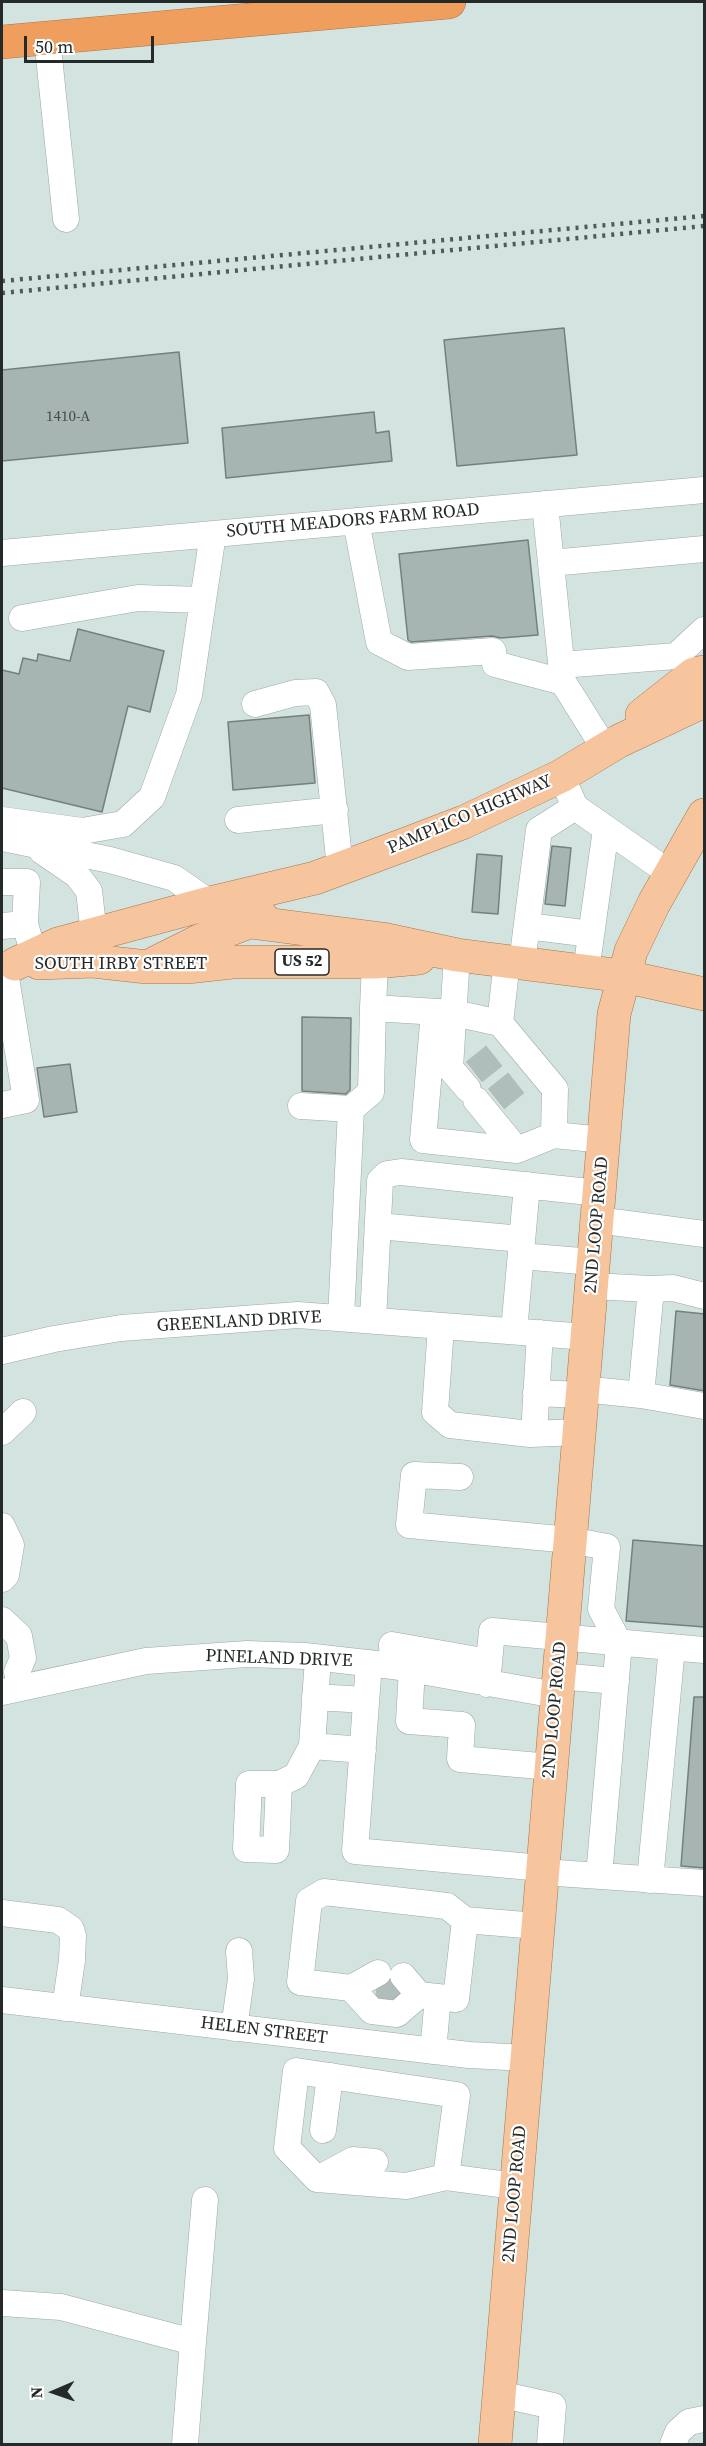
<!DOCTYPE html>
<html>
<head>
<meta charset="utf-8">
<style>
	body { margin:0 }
	#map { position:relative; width:706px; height:2446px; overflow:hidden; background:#d3e3e0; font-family:"Source Serif 4",serif }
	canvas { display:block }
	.frame { position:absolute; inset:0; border:3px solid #242a29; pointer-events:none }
	.north { position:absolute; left:24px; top:2362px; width:60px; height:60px; -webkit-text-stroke:4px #fff; paint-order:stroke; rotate:268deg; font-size:16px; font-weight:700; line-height:24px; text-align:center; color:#242a29 }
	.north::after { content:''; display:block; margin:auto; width:21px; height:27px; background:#242a29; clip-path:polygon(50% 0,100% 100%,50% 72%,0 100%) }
	.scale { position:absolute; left:24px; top:36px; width:130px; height:27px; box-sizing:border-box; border:3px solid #242a29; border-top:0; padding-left:8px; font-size:18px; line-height:21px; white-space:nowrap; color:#242a29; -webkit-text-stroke:4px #fff; paint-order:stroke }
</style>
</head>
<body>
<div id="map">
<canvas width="706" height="2446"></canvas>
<div class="frame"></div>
<div class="north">N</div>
<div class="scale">50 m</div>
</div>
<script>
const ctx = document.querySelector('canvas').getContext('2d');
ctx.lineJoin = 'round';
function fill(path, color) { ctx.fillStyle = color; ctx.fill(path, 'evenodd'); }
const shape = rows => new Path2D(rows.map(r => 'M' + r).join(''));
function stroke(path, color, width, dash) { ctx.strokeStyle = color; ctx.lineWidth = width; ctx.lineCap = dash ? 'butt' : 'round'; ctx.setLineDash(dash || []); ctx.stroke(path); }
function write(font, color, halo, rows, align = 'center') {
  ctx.font = font + ' "Source Serif 4",serif'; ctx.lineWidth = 4.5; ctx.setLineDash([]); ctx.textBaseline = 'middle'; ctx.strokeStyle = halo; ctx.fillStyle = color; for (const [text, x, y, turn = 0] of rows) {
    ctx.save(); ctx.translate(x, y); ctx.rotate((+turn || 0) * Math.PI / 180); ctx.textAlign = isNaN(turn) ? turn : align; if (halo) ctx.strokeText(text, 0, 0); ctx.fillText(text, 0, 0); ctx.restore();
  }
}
const building = shape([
	[564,328,577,455,457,466,444,340,564,328],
	[179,352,188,443,2,461,2,370,179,352],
	[374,412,376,433,389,431,392,461,226,478,222,428,374,412],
	[528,540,538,635,501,638,492,636,411,642,408,640,399,554,528,540],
	[78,629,164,651,150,712,128,706,102,812,2,788,2,670,19,674,23,658,37,661,38,654,70,661,78,629],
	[309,715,315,783,233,790,228,722,309,715],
	[552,846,571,848,565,906,545,904,552,846],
	[477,854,502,856,498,914,472,912,477,854],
	[302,1017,351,1018,350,1090,346,1094,302,1091,302,1017],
	[70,1064,77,1112,44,1117,37,1068,70,1064],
	[676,1311,705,1314,705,1391,670,1385,676,1311],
	[633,1540,705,1546,705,1627,626,1621,633,1540],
	[694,1697,705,1697,705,1868,681,1866,694,1697]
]);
fill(building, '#a6b4b2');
stroke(building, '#73817e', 1.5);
stroke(shape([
	[474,1072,504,1048],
	[496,1099,526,1075],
	[376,1990,401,1993]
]), '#b0bebb', 26, [26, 13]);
const minor = shape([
	[47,38,66,219],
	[545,504,563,682,605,749],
	[356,521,379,642,408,657,493,651,495,664,563,682],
	[2,553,704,490],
	[551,563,704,549],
	[203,600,213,534],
	[561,665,676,656,704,630],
	[255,704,295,693,316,692,323,705,340,868],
	[568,791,575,807,671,874],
	[2,820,82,831,123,824,152,797,189,695,203,600,138,598,22,618],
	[238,820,335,810],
	[2,838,110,860,174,878,210,903],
	[42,851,77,875,89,891,94,934],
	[2,882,27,882,25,924,34,955],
	[2,926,25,924],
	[527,926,591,934],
	[457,955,450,1068,468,1089],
	[375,962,373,1008,454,1013,500,1023,555,1089,554,1135],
	[522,963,539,830,575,807],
	[586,971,606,829],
	[434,1012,423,1140,517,1150],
	[500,1023,507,961],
	[476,1100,517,1150,554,1135,604,1140],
	[2,1105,26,1100,4,966],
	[301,1106,351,1109,341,1318],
	[351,1109,371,1092,373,1008],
	[597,1220,704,1234],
	[378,1226,522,1239],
	[521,1256,593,1262],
	[651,1289,673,1288,704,1296],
	[373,1320,380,1181,387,1174,401,1172,599,1193],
	[441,1326,435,1412,450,1425,530,1434,579,1432],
	[514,1331,527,1185],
	[2,1351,54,1339,121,1328,298,1315,587,1337],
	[582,1389,641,1395,651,1289,591,1286],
	[536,1393,582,1395],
	[641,1395,704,1406],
	[2,1432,23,1412],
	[534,1434,540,1333],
	[460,1477,414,1475,409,1525,570,1540,607,1547,601,1609,619,1643,599,1876],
	[2,1526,11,1545,6,1575,2,1579],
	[2,1620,19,1636,23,1658,17,1672,21,1687],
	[318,1658,312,1746,363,1750],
	[369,1663,355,1851,542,1868],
	[393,1666,392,1645,489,1662],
	[412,1669,409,1721,462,1725,460,1759,551,1767],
	[558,1676,616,1681],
	[487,1684,492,1631,704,1650],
	[2,1692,146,1661,247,1654,305,1656,393,1666,556,1695],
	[315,1697,366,1700],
	[279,1784,276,1850,246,1849,249,1784,279,1784,296,1776,312,1746],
	[542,1872,704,1883],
	[650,1880,672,1647],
	[2,1913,58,1920,71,1929,73,1936,72,1960,65,2008],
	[378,1973,351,1988,300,1982,309,1901,324,1892,447,1906,465,1920,537,1926],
	[403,1976,419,1995,456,1999,465,1920],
	[351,1988,372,2011,397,2014,419,1995],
	[2,2000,469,2055,527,2058],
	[234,2028,241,1979,239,1951],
	[433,2051,438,1997],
	[323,2130,330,2076],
	[446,2177,406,2186,317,2179,287,2148,296,2071,457,2095,446,2177,515,2186],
	[318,2179,353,2160,375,2162],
	[2,2303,61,2307,193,2342,205,2200],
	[499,2394,553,2406,550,2444],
	[185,2444,193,2342],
	[673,2444,678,2432,689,2422,704,2419]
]);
const major = shape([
	[642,715,694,674,704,672],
	[210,903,250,922,382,939,457,955,623,976,704,994],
	[39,963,93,961,147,967,187,967,232,962,375,962,419,958],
	[155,963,199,941,262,917],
	[15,964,58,944,210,903,315,878,409,843,464,822,561,776,619,741,704,701],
	[495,2444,614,1014,631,951,654,903,704,815]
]);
const highway = shape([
	[2,42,449,2]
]);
stroke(minor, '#9ba9a7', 27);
stroke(major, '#a9754b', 34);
stroke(highway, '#a9754b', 34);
stroke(minor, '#fff', 26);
stroke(major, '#f6c59e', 33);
stroke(highway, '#f09e5e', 33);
stroke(shape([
	[2,281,704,216],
	[2,293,704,226]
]), '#525a59', 4.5, [3, 6]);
write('15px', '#444c4b', null, [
	["1410-A",68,417]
]);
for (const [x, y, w] of [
	[302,962,54]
]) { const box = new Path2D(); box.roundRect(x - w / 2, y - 13, w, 26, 4.5); ctx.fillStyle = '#fff'; ctx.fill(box); stroke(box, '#242a29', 1.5); }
write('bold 16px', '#242a29', null, [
	["US 52",302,962]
]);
write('18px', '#242a29', '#fff', [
	["SOUTH MEADORS FARM ROAD",353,521,-5],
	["PAMPLICO HIGHWAY",470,815,-23],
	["SOUTH IRBY STREET",121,964],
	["2ND LOOP ROAD",597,1225,-85],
	["GREENLAND DRIVE",239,1322,-3],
	["PINELAND DRIVE",279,1659,2],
	["2ND LOOP ROAD",555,1710,-85],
	["HELEN STREET",264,2031,7],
	["2ND LOOP ROAD",515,2194,-85]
]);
</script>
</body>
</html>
